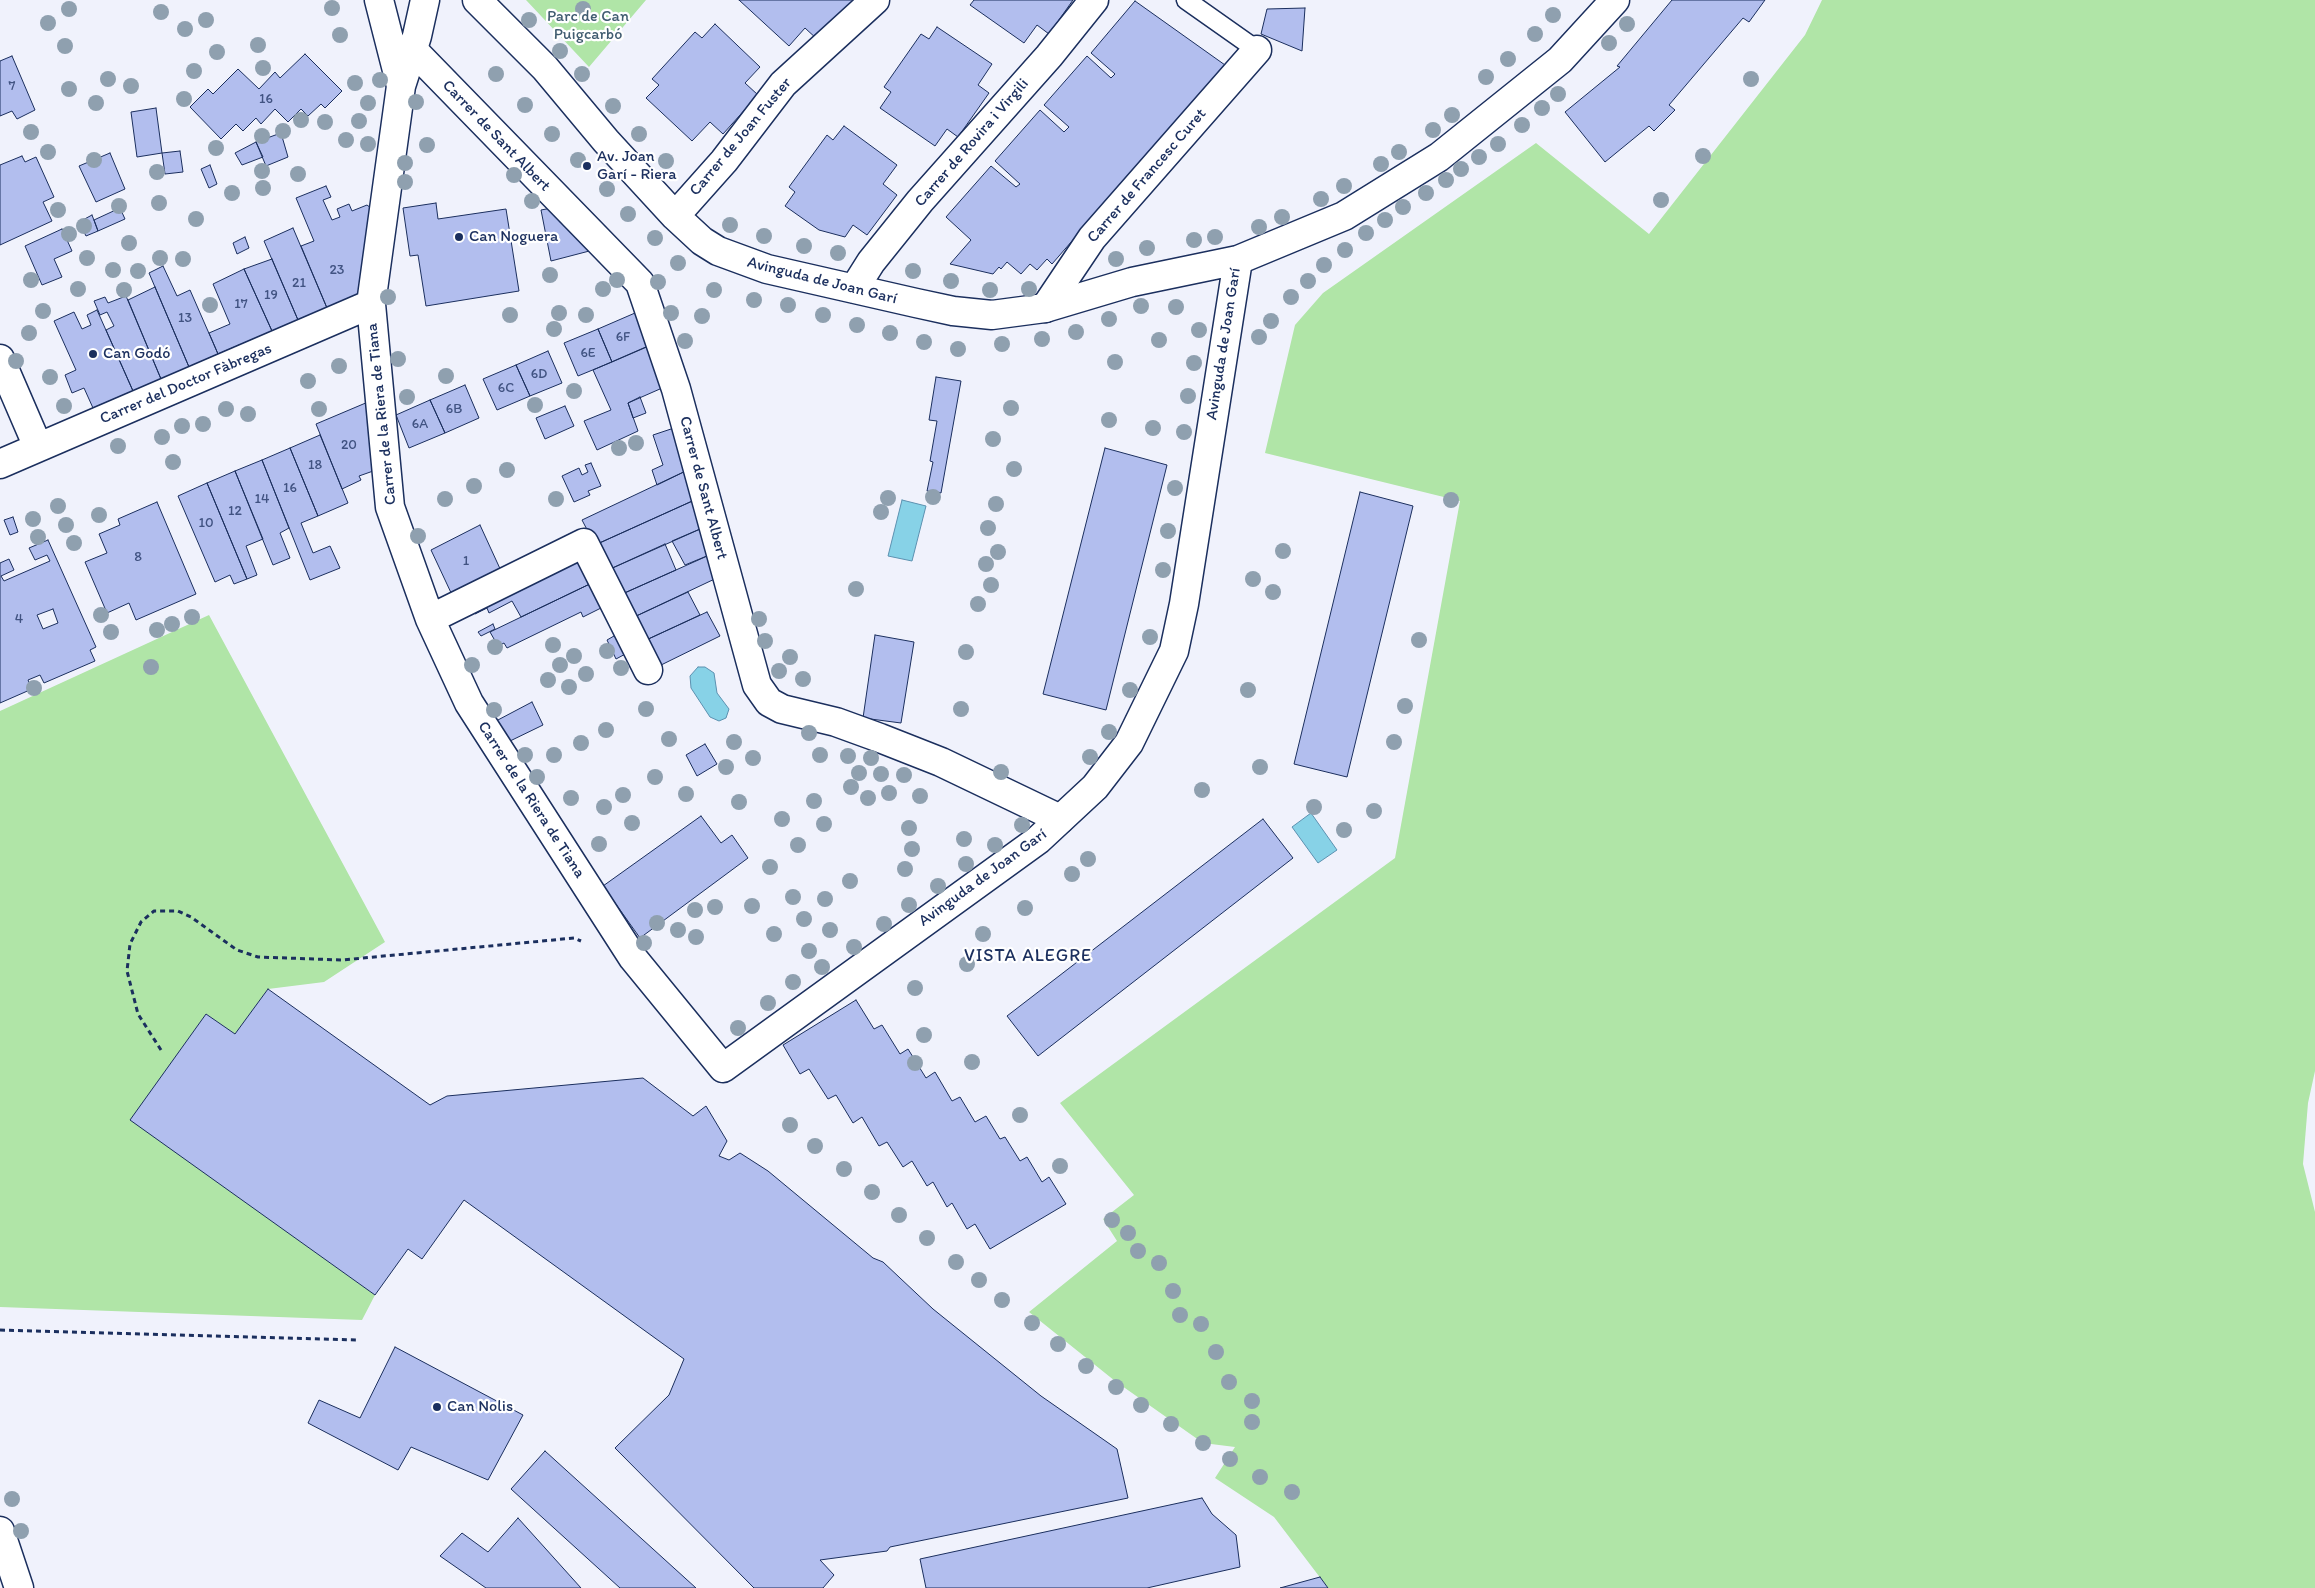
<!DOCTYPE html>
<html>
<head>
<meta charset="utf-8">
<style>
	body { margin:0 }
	canvas { display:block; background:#f0f2fc }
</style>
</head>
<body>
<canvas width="2315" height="1588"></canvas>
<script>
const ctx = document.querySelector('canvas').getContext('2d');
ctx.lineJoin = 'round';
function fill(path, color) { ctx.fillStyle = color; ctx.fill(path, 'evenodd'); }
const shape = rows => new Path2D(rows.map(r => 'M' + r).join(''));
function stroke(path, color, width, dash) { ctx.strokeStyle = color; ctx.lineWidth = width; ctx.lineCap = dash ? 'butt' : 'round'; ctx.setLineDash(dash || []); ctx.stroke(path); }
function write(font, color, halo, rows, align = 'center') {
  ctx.font = font + ' Itim,sans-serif'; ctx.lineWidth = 4.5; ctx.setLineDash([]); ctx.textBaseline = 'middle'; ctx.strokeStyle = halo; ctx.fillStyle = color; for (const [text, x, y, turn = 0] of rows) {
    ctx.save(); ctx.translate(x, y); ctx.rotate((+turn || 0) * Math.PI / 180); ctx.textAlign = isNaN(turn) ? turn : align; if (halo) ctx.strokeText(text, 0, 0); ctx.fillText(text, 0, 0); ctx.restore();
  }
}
fill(shape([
	[526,0,646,0,589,67],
	[1822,0,2315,0,2315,1071,2308,1103,2303,1164,2315,1212,2315,1588,1328,1588,1274,1517,1215,1478,1235,1447,1203,1443,1115,1381,1029,1312,1117,1241,1103,1219,1134,1195,1060,1103,1395,858,1460,501,1265,453,1295,325,1323,293,1536,143,1649,234,1805,35],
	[209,615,385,942,324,982,268,989,235,1034,206,1014,131,1120,375,1295,362,1320,0,1307,0,711]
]), '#b0e5a7');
const water = shape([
	[902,500,926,506,912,561,888,556,902,500],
	[698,667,705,667,714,673,717,693,729,709,726,718,719,721,710,717,691,688,690,676,698,667],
	[1311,813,1337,850,1318,863,1292,827,1311,813]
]);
fill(water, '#87d2e7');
stroke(water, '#5c91b0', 1);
const building = shape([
	[739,0,857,0,818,40,805,28,789,46,739,0],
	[974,0,1073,0,1049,34,1037,25,1024,43,970,5,974,0],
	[1672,0,1765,0,1749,22,1743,18,1669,105,1675,110,1654,131,1649,126,1605,162,1565,112,1620,67,1617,66,1672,0],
	[1135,1,1225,65,1052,264,1047,259,1037,270,1030,264,1021,274,1007,262,1001,269,999,267,993,274,950,264,971,240,946,217,991,166,1016,187,1020,184,995,161,1040,110,1064,132,1069,127,1044,105,1087,56,1111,78,1115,74,1091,53,1135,1],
	[1305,8,1302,51,1261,34,1267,9,1305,8],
	[715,24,760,67,745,83,758,95,723,134,710,122,692,141,646,98,659,85,652,79,695,32,702,38,715,24],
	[937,27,992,64,978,85,989,93,958,137,947,129,935,146,880,108,891,92,884,87,921,34,929,39,937,27],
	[305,54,342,91,325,108,321,104,308,116,301,109,288,122,275,109,261,124,256,118,243,131,236,124,221,139,190,107,208,89,213,94,238,69,259,89,275,72,280,78,305,54],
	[12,56,35,110,17,119,12,111,0,116,0,61,12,56],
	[156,108,162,153,137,157,131,112,156,108],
	[844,126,897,165,883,184,897,195,867,235,853,225,845,237,819,230,785,206,795,192,789,187,827,135,833,140,844,126],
	[281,133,288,157,266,166,256,142,281,133],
	[256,142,263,157,242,165,235,153,256,142],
	[180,151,183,172,165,174,162,153,180,151],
	[110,153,125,189,96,202,79,166,110,153],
	[22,156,25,162,36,157,54,197,43,202,52,221,0,245,0,165,22,156],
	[210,165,217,184,209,188,201,169,210,165],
	[326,186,331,197,323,200,332,220,340,217,337,209,349,204,352,211,367,205,371,208,358,295,327,308,301,246,314,241,296,198,326,186],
	[436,203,438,219,506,209,519,291,426,306,418,255,410,256,403,208,436,203],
	[557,207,597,249,551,261,541,210,557,207],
	[120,208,125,219,98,231,94,220,120,208],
	[92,215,98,231,86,236,79,222,92,215],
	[293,228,327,308,298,320,264,241,293,228],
	[62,229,72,251,54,259,62,277,42,285,25,246,62,229],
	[245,237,249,248,237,254,233,243,245,237],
	[272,259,298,320,272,331,244,269,272,259],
	[163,266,177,296,190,290,218,354,189,367,149,273,163,266],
	[244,269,272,331,218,354,209,333,230,324,213,284,244,269],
	[155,287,189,367,161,379,128,300,155,287],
	[126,296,161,379,133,391,106,330,114,326,107,312,100,315,94,301,105,297,108,303,126,296],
	[97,310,133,391,93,408,84,388,72,393,65,375,76,370,54,321,74,312,82,329,91,325,87,315,97,310],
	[635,313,649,346,612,362,598,329,635,313],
	[598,329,612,362,578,376,564,343,598,329],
	[655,343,669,385,628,403,638,431,597,450,584,421,611,410,593,370,655,343],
	[548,351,562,383,530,396,516,365,548,351],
	[516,365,530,396,497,410,483,379,516,365],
	[936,377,961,381,941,493,927,491,933,462,930,461,937,421,929,420,936,377],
	[465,385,479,418,445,433,430,400,465,385],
	[640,397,646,413,633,418,628,403,640,397],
	[430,400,445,433,409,448,396,415,430,400],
	[368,402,376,470,359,476,361,480,342,489,316,424,368,402],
	[565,406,574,426,545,439,536,418,565,406],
	[680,426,692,468,657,485,652,470,663,465,653,435,680,426],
	[320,435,348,503,318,516,290,448,320,435],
	[290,448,318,516,301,523,313,553,330,546,340,568,310,580,262,460,290,448],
	[1105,448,1167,465,1106,710,1043,694,1105,448],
	[262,460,289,528,280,533,290,558,273,565,235,471,262,460],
	[591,463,601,486,588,491,590,495,574,502,562,476,579,468,582,475,588,472,585,465,591,463],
	[692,468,699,498,595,545,582,520,692,468],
	[235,471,263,539,246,546,257,575,247,579,207,483,235,471],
	[207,483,247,579,234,584,230,575,215,582,178,496,207,483],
	[1360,492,1413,506,1347,777,1294,764,1360,492],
	[699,498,707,526,608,570,595,545,699,498],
	[157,502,196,594,136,620,129,603,107,613,85,562,107,553,99,534,120,525,118,519,157,502],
	[13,517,18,532,10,535,4,520,13,517],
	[480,525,502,573,453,597,431,550,480,525],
	[707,526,714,553,685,565,672,541,707,526],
	[48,540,96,647,90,650,95,661,44,683,40,675,28,680,32,689,0,703,0,563,9,559,14,570,1,576,4,581,50,561,47,555,35,560,29,548,48,540],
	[53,609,58,623,43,629,37,615,53,609],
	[665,544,676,570,620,595,608,570,665,544],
	[714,553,721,576,632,618,620,595,714,553],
	[584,558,596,581,521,617,512,601,489,613,487,608,475,614,474,611,584,558],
	[596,581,607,605,583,617,581,612,507,648,504,643,498,646,490,632,596,581],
	[688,592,700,615,644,641,632,618,688,592],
	[707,612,720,636,657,667,644,641,707,612],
	[493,624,495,629,481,636,478,632,493,624],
	[621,632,631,651,616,659,607,640,621,632],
	[875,635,914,642,901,723,863,718,875,635],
	[532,702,543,725,508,742,496,721,532,702],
	[705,744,717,764,697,776,686,755,705,744],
	[701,816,721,843,732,835,748,858,640,938,603,886,701,816],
	[1263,819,1293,858,1038,1056,1007,1016,1263,819],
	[268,989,430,1105,447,1096,643,1078,693,1116,706,1106,727,1141,719,1156,729,1160,740,1153,768,1171,873,1258,883,1262,933,1309,1041,1396,1117,1449,1128,1498,890,1547,887,1551,820,1560,834,1575,823,1588,754,1588,615,1448,669,1395,684,1359,464,1200,422,1259,408,1249,375,1295,130,1120,206,1014,235,1034,268,989],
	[856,1000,874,1029,882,1025,900,1054,908,1049,926,1078,935,1072,952,1101,960,1097,975,1122,986,1116,1000,1139,1005,1137,1020,1161,1027,1157,1042,1182,1049,1177,1066,1204,990,1249,975,1224,967,1229,952,1203,947,1207,933,1182,927,1186,912,1161,903,1167,887,1142,879,1146,862,1117,853,1123,836,1095,828,1099,809,1069,800,1074,783,1045,856,1000],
	[395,1347,523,1415,488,1480,411,1447,398,1470,308,1423,319,1400,360,1418,395,1347],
	[545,1451,696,1588,620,1588,511,1489,545,1451],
	[1202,1498,1212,1514,1236,1535,1240,1567,1147,1588,926,1588,920,1559,1202,1498],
	[518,1518,581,1588,486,1588,440,1556,462,1533,488,1552,518,1518],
	[1320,1577,1328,1588,1280,1588,1320,1577]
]);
fill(building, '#b2beee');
stroke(building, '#1b2f5e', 1);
const service = shape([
	[1186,0,1257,50]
]);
const pedestrian = shape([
	[413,50,640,283,676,389,757,685,769,702,782,709,836,722,880,738,941,762,1060,819],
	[1045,308,1092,238,1257,50]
]);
const minor = shape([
	[379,0,401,86],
	[425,0,417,36,401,86,371,304,390,507,430,619,469,703,633,958,723,1068,1038,840,1095,787,1129,743,1174,651,1184,604,1238,260],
	[477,0,545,68,606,141,675,216,702,241,718,251,767,269,916,303,953,311,992,315,1045,308,1132,282,1238,260,1344,216,1439,157,1560,60,1615,0],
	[675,216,724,161,783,84,875,0],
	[854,289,871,262,920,201,1049,56,1094,0],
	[0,359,38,447],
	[0,464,371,304],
	[430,619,584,543,648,670]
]);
const tertiary = shape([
	[0,1531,19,1588]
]);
stroke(service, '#1b2f5e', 21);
stroke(pedestrian, '#1b2f5e', 31);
stroke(minor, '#1b2f5e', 31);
stroke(tertiary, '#1b2f5e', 31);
stroke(shape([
	[161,1050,138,1014,127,971,130,944,141,922,154,911,178,911,191,917,237,950,258,957,342,960,574,938,581,941],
	[0,1330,356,1340]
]), '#1b2f5e', 3, [5, 4]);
stroke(service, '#fff', 18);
stroke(pedestrian, '#fff', 28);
stroke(minor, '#fff', 28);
stroke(tertiary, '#fff', 28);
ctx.fillStyle = '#8fa0af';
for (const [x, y] of [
	[332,8],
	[69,9],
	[583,9],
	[161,12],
	[1553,15],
	[206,20],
	[529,20],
	[48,23],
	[1627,24],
	[185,29],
	[1535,34],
	[340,35],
	[1609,43],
	[258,45],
	[65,46],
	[560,51],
	[217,52],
	[1508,59],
	[263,68],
	[194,71],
	[496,74],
	[582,74],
	[1486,77],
	[108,79],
	[1751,79],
	[380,80],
	[355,83],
	[131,86],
	[69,89],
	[1558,94],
	[184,99],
	[416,102],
	[96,103],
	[368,103],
	[525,105],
	[613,106],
	[1542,108],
	[1452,115],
	[301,120],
	[359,121],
	[325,122],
	[1522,125],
	[1433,130],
	[283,131],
	[31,132],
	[552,134],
	[639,134],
	[262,136],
	[346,140],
	[368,144],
	[1498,144],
	[427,145],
	[216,148],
	[48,152],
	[1399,152],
	[1703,156],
	[1479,157],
	[94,160],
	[578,160],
	[666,161],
	[405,163],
	[1381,164],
	[1461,169],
	[262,171],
	[157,172],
	[298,174],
	[514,175],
	[1446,180],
	[405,182],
	[1344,186],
	[263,188],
	[607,189],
	[232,193],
	[1426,193],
	[1321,199],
	[1661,200],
	[532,201],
	[159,203],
	[119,206],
	[1403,207],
	[58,210],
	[628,214],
	[1282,217],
	[196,219],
	[1385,220],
	[730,225],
	[84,226],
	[1259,227],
	[1366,233],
	[69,234],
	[764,236],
	[1215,237],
	[655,238],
	[1194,240],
	[129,243],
	[804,246],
	[1147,248],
	[1345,250],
	[838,253],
	[87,258],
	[160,258],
	[183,259],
	[1116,259],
	[678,263],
	[1324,265],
	[113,270],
	[138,271],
	[913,271],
	[550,275],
	[31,280],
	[617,280],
	[951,281],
	[1308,281],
	[658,282],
	[78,289],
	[603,289],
	[1029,289],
	[124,290],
	[714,290],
	[990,290],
	[388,297],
	[1291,297],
	[754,300],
	[210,305],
	[788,305],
	[1141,306],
	[1176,307],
	[43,311],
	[559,313],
	[671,313],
	[510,315],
	[586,315],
	[823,315],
	[702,316],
	[1109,319],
	[1271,321],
	[857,325],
	[554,329],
	[1199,330],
	[1076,332],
	[29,333],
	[890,333],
	[1259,337],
	[1042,339],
	[1159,340],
	[685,341],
	[924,342],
	[1002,344],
	[958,349],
	[398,359],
	[16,361],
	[1115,362],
	[1194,363],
	[339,366],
	[446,376],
	[50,377],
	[308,381],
	[574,391],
	[1188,396],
	[407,397],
	[535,405],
	[64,406],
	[1011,408],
	[226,409],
	[319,409],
	[248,414],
	[1109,420],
	[203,424],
	[182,426],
	[1153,428],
	[1184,432],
	[162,437],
	[993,439],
	[636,443],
	[118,446],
	[619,448],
	[173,462],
	[1014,469],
	[507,470],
	[474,486],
	[1175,488],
	[933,497],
	[888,498],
	[445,499],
	[556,499],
	[1451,500],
	[996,504],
	[58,506],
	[881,512],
	[99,515],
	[33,519],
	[66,525],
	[988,528],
	[1168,531],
	[418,536],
	[38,537],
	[74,543],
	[1283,551],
	[998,552],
	[986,564],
	[1163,570],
	[1253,579],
	[991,585],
	[856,589],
	[1273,592],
	[978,604],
	[101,615],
	[192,617],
	[759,619],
	[172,624],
	[157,630],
	[111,632],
	[1150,637],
	[1419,640],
	[765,641],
	[553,645],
	[495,647],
	[607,651],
	[966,652],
	[574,656],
	[790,657],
	[472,665],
	[560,665],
	[151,667],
	[621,668],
	[779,671],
	[586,674],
	[803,679],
	[548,680],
	[569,687],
	[34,688],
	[1130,690],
	[1248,690],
	[1405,706],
	[646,709],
	[961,709],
	[494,710],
	[606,730],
	[1109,732],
	[809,733],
	[669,739],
	[734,742],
	[1394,742],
	[581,743],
	[525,755],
	[554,755],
	[820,755],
	[848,756],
	[1090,757],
	[753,758],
	[871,758],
	[726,767],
	[1260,767],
	[1001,772],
	[859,773],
	[881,774],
	[904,775],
	[537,777],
	[655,777],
	[851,787],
	[1202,790],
	[889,793],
	[686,794],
	[623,795],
	[920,796],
	[571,798],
	[868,798],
	[814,801],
	[739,802],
	[604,807],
	[1314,807],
	[1374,811],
	[782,819],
	[632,823],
	[824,824],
	[1022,825],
	[909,828],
	[1344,830],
	[964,839],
	[599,844],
	[798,845],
	[995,845],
	[912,849],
	[1088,859],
	[966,864],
	[770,867],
	[905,869],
	[1072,874],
	[850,881],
	[938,886],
	[793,897],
	[825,899],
	[909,905],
	[752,906],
	[715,907],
	[1025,908],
	[695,910],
	[804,919],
	[657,923],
	[884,924],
	[678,930],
	[830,930],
	[774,934],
	[983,934],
	[696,937],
	[644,943],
	[854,947],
	[809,951],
	[967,964],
	[822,967],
	[793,982],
	[915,988],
	[768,1003],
	[738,1028],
	[924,1035],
	[972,1062],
	[915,1063],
	[1020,1115],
	[790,1125],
	[815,1146],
	[1060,1166],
	[844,1169],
	[872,1192],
	[899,1215],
	[1112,1220],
	[1128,1233],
	[927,1238],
	[1138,1251],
	[956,1262],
	[1159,1263],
	[979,1280],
	[1173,1291],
	[1002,1300],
	[1180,1315],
	[1032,1323],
	[1201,1324],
	[1058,1344],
	[1216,1352],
	[1086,1366],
	[1229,1382],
	[1116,1387],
	[1252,1401],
	[1141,1405],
	[1252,1422],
	[1171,1424],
	[1203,1443],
	[1230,1459],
	[1260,1477],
	[1292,1492],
	[12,1499],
	[21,1531]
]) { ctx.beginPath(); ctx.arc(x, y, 8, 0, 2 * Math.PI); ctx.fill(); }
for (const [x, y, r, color] of [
	[587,166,5,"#1b2f5e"],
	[459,237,5,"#1b2f5e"],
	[93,354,5,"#1b2f5e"],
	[437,1407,5,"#1b2f5e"]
]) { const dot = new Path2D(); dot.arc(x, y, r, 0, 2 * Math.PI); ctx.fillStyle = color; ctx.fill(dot); stroke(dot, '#fff', 2); }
write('14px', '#415382', null, [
	["7",12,86],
	["16",266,99],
	["23",337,270],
	["21",299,283],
	["19",271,295],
	["17",241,304],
	["13",185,318],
	["6F",623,337],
	["6E",588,353],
	["6D",539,374],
	["6C",506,388],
	["6B",454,409],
	["6A",420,424],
	["20",349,445],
	["18",315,465],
	["16",290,488],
	["14",262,499],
	["12",235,511],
	["10",206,523],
	["8",138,557],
	["1",466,561],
	["4",19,619]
]);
write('16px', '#405c70', '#fff', [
	["Parc de Can",588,17],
	["Puigcarbó",588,35]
]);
write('16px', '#1b2f5e', '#fff', [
	["Carrer de Sant Albert",496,136,46],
	["Carrer de Joan Fuster",741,137,-50],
	["Carrer de Rovira i Virgili",972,143,-49],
	["Carrer de Francesc Curet",1147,176,-49],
	["Avinguda de Joan Garí",822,281,14],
	["Avinguda de Joan Garí",1224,344,-81],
	["Carrer del Doctor Fàbregas",186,384,-23],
	["Carrer de la Riera de Tiana",382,414,-96],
	["Carrer de Sant Albert",703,488,75],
	["Carrer de la Riera de Tiana",531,800,57],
	["Avinguda de Joan Garí",983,878,-36]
]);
write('16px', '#1b2f5e', '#fff', [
	["Av. Joan",597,157],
	["Garí - Riera",597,175],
	["Can Noguera",469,237],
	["Can Godó",103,354],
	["Can Nolis",447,1407]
], 'left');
ctx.letterSpacing = '1px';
write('18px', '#1b2f5e', '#fff', [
	["VISTA ALEGRE",1028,956]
]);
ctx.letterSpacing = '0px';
</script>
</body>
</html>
